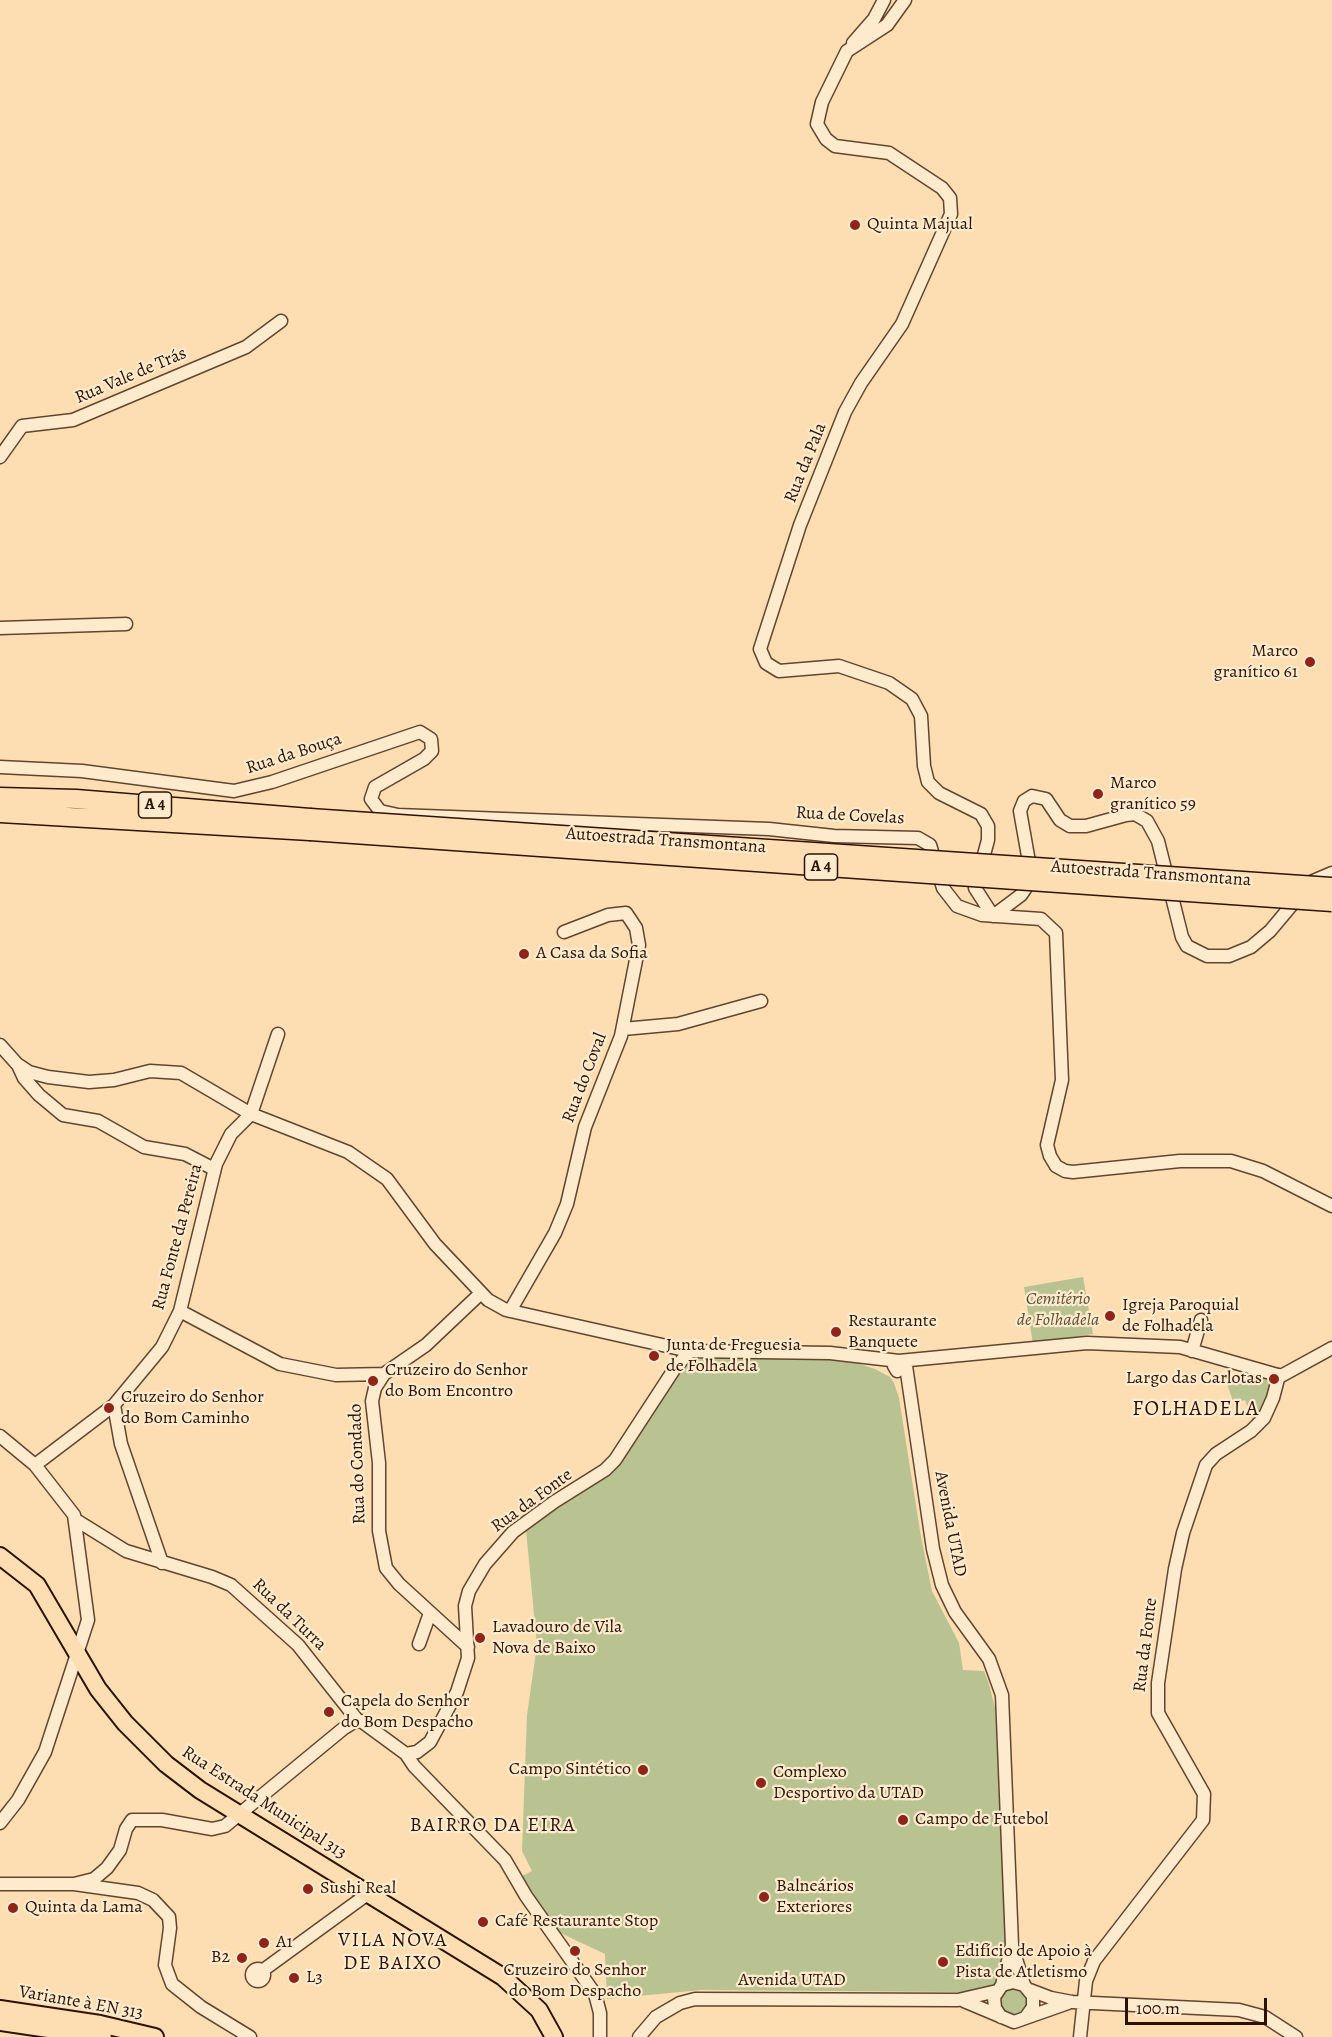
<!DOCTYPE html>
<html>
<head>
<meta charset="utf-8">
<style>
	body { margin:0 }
	#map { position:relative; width:1332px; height:2037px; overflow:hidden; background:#fddeb2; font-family:Alegreya,serif }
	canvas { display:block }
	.scale { position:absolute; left:1125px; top:1998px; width:142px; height:27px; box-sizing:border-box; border:3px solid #2d1202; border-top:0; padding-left:8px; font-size:18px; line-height:21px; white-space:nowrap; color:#2d1202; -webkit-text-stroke:4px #feeacd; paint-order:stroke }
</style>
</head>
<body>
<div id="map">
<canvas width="1332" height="2037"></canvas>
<div class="scale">100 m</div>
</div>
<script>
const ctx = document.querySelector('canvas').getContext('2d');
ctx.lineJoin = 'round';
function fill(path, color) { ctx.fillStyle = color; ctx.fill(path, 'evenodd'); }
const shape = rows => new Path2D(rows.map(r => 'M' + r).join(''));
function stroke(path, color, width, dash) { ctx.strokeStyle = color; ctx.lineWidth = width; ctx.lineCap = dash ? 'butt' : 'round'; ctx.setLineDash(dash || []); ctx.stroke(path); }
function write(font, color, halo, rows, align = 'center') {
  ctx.font = font + ' Alegreya,serif'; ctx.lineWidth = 4.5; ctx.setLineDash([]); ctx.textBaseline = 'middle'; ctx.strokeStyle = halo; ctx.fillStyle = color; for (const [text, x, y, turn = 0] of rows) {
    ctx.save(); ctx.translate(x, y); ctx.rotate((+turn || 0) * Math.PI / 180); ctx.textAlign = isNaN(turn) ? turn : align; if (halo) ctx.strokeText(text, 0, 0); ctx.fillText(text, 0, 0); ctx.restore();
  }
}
fill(shape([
	[1083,1277,1093,1334,1033,1344,1024,1287],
	[817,1356,851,1361,875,1369,890,1377,894,1383,899,1398,921,1537,932,1591,959,1643,963,1670,984,1671,989,1684,995,1708,1006,1950,997,1983,980,1990,958,1992,701,1990,607,1999,605,1954,552,1929,520,1877,532,1871,522,1851,527,1715,537,1645,526,1530,616,1467,629,1451,675,1377,689,1363,707,1357],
	[1250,1370,1266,1377,1272,1385,1265,1408,1253,1422,1245,1400,1234,1404,1226,1381,1249,1382],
	'1000 2002a14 14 0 1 1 28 0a14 14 0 1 1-28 0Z'
]), '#b9c291');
const minor = shape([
	[905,0,887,25,847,51,822,102,817,124,826,139,835,146,889,153,942,188,950,198,951,214,902,324,861,383,845,412,800,525,760,649,766,663,779,671,839,666,889,683,912,699,921,716,924,766,928,782,939,793,981,814,988,826,988,840,975,888,993,916],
	[853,43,874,19,884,0],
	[0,457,22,426,73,420,246,347,281,321],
	[0,628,126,624],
	[0,767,82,771,234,791,272,782,420,732,431,739,432,751,424,759,375,787,371,799,380,811,398,815,769,829,834,836,918,838,930,845,943,888,957,906,982,915,1041,919,1056,933,1062,1080,1047,1145,1050,1156,1056,1166,1065,1171,1073,1172,1180,1161,1231,1161,1263,1171,1332,1206],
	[993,916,1021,895,1029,883,1031,873,1020,811,1024,801,1032,796,1046,799,1060,820,1070,826,1086,826,1126,815,1135,814,1147,821,1158,841,1182,937,1187,946,1207,956,1229,956,1251,947,1270,931,1311,882,1332,873],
	[623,1029,678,1024,761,1001],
	[0,1045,17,1064,29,1072,48,1077,89,1082,114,1080,150,1071,181,1073,251,1114,348,1152,387,1179,435,1244,488,1300,506,1310,689,1351,830,1353,899,1361],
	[18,1065,24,1078,39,1095,63,1115,98,1121,144,1147,185,1154,214,1169],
	[251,1114,278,1034],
	[180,1311,280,1364,336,1375,384,1374],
	[510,1311,555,1233,567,1204,585,1127,621,1036,639,945,636,928,626,913,608,915,564,932],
	[1192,1351,1201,1320],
	[901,1361,906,1366,933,1549,942,1585,955,1612,989,1659,1002,1695,1012,1945,1002,1985],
	[897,1371,894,1366,899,1361,1087,1343,1180,1347,1281,1376,1332,1348],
	[114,1405,121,1444,162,1563],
	[0,1436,35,1465,74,1515,88,1620,45,1752,18,1800,0,1823],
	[35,1465,114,1405,162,1347,180,1311,216,1164,231,1134,251,1114],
	[76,1520,126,1551,212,1577,231,1585,298,1645,358,1721],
	[419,1644,430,1613],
	[468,1647,399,1584,386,1568,379,1531,379,1463,372,1401,375,1388,384,1374,426,1345,481,1293],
	[406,1754,417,1752,430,1742,457,1692,468,1658,465,1606,469,1591,485,1564,513,1532,554,1502,605,1470,615,1460,675,1368,690,1351],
	[0,1884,74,1884,138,1893,153,1900,169,1917,170,1928,165,1965,172,1984,201,2007,250,2037],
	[74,1884,94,1879,107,1868,120,1850,126,1829,132,1820,162,1820,212,1829,225,1826,344,1728,354,1722,361,1721,406,1754,414,1766,505,1860,526,1896,595,1994,600,2013,600,2037],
	[1012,1946,1024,1985],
	'252 1975a6 6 0 1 1 12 0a6 6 0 1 1-12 0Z',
	[262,1971,369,1893],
	[1030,1990,1051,1998,1072,2002,1239,2010,1265,2017,1296,2037],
	[964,2001,1014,2022,1068,2003],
	[1001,2017,995,2008,994,1997,1002,1985,1013,1982,1024,1985,1033,1996,1033,2007,1026,2017],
	[639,2037,656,2017,680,2003,695,1999,958,2000,997,1991],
	[1080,2037,1086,1981,1094,1961,1203,1820,1204,1794,1158,1713,1158,1683,1175,1569,1183,1533,1206,1465,1216,1454,1251,1431,1264,1418,1273,1398,1279,1375]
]);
const major = shape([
	[0,1556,37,1585,98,1689,125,1723,166,1764,200,1790,503,1977,539,2010,554,2037],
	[0,2009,100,2024,155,2037],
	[0,2022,103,2037]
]);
const highway = shape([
	[0,797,76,799,310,818],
	[0,813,310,831]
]);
stroke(minor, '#61452e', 15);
stroke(major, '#2d1202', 20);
stroke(highway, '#2d1202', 21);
stroke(minor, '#feeacd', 12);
stroke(major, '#fddeb2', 16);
stroke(highway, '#fddeb2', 18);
const highwayBridge = shape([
	[310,818,1332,887],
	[310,831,1332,902]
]);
stroke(highwayBridge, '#2d1202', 21, []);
stroke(highwayBridge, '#fddeb2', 18);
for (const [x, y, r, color] of [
	[855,225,6,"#8f2418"],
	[1310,662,6,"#8f2418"],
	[1098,794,6,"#8f2418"],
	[524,954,6,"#8f2418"],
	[1110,1316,6,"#8f2418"],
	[836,1332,6,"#8f2418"],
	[654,1356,6,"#8f2418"],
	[1274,1379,6,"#8f2418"],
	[373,1381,6,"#8f2418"],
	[109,1408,6,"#8f2418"],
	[480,1638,6,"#8f2418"],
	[329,1712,6,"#8f2418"],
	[643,1770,6,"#8f2418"],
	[761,1783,6,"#8f2418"],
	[903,1820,6,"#8f2418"],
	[308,1889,6,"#8f2418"],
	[764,1897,6,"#8f2418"],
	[13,1908,6,"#8f2418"],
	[483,1922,6,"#8f2418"],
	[264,1943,6,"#8f2418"],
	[575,1951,6,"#8f2418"],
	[242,1958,6,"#8f2418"],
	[943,1962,6,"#8f2418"],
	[294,1978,6,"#8f2418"]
]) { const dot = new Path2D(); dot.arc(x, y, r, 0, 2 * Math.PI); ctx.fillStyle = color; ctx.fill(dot); stroke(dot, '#feeacd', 2); }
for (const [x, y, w] of [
	[155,805,33],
	[821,867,33]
]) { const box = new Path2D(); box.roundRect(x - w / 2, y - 13, w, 26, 4.5); ctx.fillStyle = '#feeacd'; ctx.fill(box); stroke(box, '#2d1202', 1.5); }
write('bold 16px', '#2d1202', null, [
	["A 4",155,805],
	["A 4",821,867]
]);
write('18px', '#2d1202', '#feeacd', [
	["Quinta Majual",867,225],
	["Marco",1298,652,"right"],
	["granítico 61",1298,673,"right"],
	["Marco",1110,784],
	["granítico 59",1110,805],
	["A Casa da Sofia",536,954],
	["Igreja Paroquial",1122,1306],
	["de Folhadela",1122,1327],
	["Restaurante",848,1322],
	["Banquete",848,1343],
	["Junta de Freguesia",666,1346],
	["de Folhadela",666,1367],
	["Cruzeiro do Senhor",385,1371],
	["do Bom Encontro",385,1392],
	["Largo das Carlotas",1262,1379,"right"],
	["Cruzeiro do Senhor",121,1398],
	["do Bom Caminho",121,1419],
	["Lavadouro de Vila",492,1628],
	["Nova de Baixo",492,1649],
	["Capela do Senhor",341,1702],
	["do Bom Despacho",341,1723],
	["Campo Sintético",631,1770,"right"],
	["Complexo",773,1773],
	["Desportivo da UTAD",773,1794],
	["Campo de Futebol",915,1820],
	["Balneários",776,1887],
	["Exteriores",776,1908],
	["Sushi Real",320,1889],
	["Quinta da Lama",25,1908],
	["Café Restaurante Stop",495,1922],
	["A1",276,1943],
	["Edifício de Apoio à",955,1952],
	["Pista de Atletismo",955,1973],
	["B2",230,1958,"right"],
	["Cruzeiro do Senhor",575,1971,"center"],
	["do Bom Despacho",575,1992,"center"],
	["L3",306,1978]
], 'left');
write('18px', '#2d1202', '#feeacd', [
	["Rua Vale de Trás",131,376,-23],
	["Rua da Pala",806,463,-68],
	["Rua da Bouça",294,754,-18],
	["Rua de Covelas",850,816,3],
	["Autoestrada Transmontana",666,841,4],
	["Autoestrada Transmontana",1151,874,4],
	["Rua do Coval",585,1078,-69],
	["Rua Fonte da Pereira",178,1237,-75],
	["Rua do Condado",358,1464,-92],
	["Rua da Fonte",532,1501,-36],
	["Avenida UTAD",950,1524,79],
	["Rua da Turra",289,1615,44],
	["Rua da Fonte",1146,1645,-83],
	["Rua Estrada Municipal 313",264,1803,33],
	["Avenida UTAD",792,1981],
	["Variante à EN 313",81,2003,10]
]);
write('italic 18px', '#5e5034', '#feeacd', [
	["Cemitério",1058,1300],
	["de Folhadela",1058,1321]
]);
ctx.letterSpacing = '1.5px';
write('20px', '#2d1202', '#feeacd', [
	["BAIRRO DA EIRA",493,1826],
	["VILA NOVA",393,1941],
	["DE BAIXO",393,1964]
]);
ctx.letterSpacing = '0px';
ctx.letterSpacing = '1.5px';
write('21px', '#2d1202', '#feeacd', [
	["FOLHADELA",1196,1410]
]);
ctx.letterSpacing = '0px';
</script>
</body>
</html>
